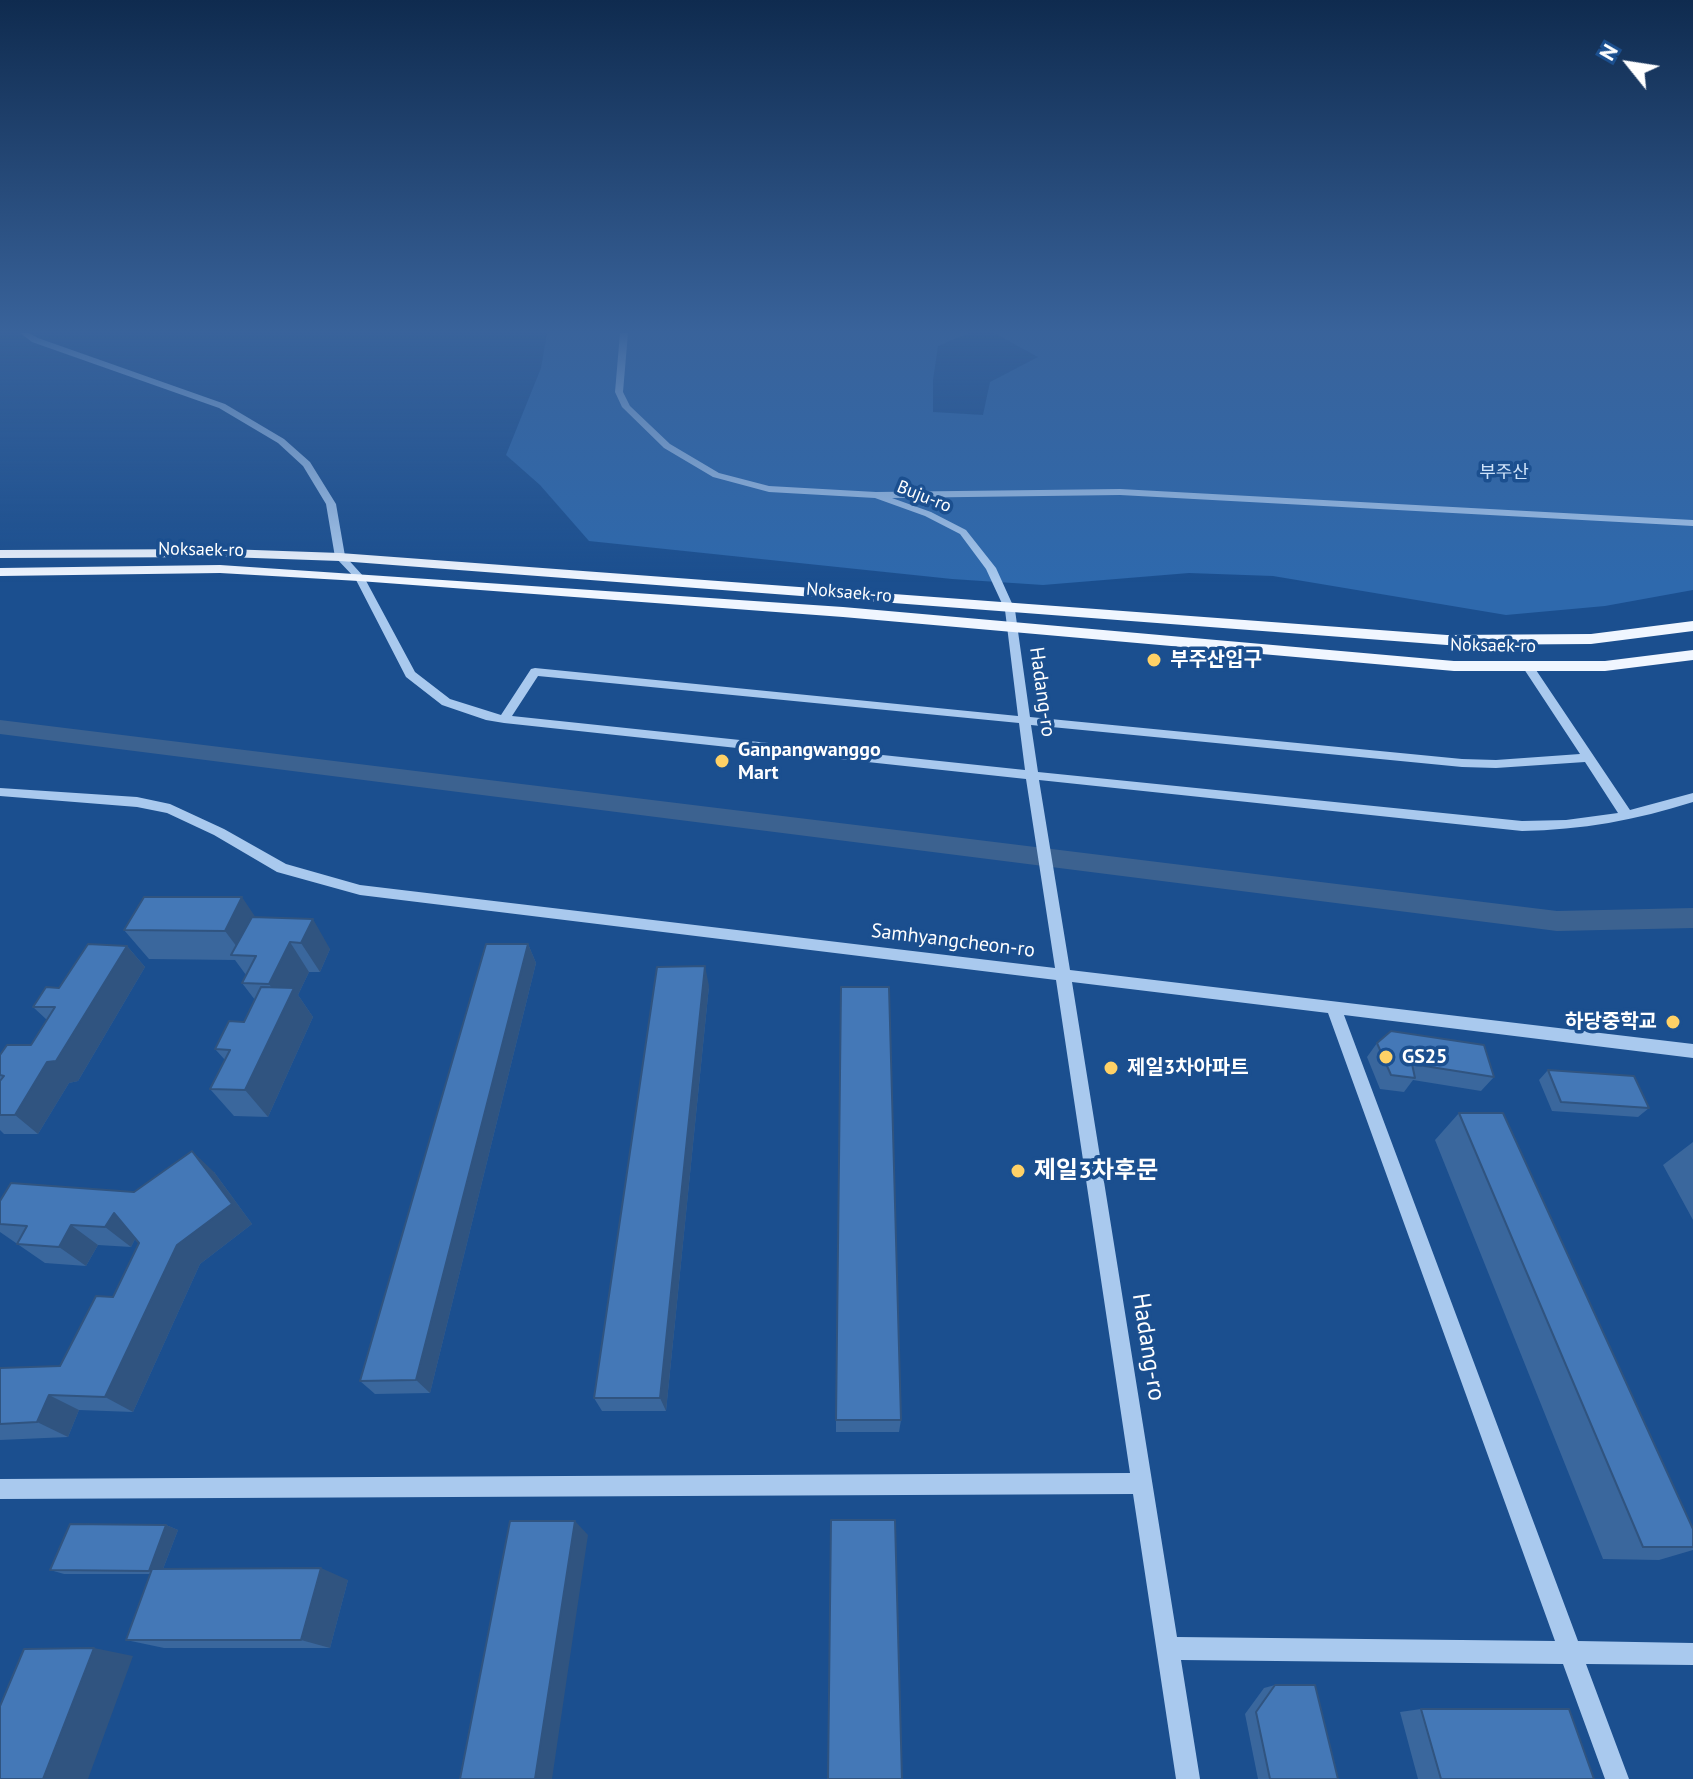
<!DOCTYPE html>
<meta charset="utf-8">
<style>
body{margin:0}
#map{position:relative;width:1693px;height:1779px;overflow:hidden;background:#1b4f8f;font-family:"PT Sans",sans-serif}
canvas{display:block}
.north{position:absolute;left:1589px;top:24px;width:80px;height:80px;-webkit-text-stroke:6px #1b4f8f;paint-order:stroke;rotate:300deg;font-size:22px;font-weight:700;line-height:32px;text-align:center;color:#fff}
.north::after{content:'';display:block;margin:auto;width:28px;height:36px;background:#fff;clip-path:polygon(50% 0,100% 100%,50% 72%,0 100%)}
</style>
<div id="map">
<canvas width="1693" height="1779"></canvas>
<div class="north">N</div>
</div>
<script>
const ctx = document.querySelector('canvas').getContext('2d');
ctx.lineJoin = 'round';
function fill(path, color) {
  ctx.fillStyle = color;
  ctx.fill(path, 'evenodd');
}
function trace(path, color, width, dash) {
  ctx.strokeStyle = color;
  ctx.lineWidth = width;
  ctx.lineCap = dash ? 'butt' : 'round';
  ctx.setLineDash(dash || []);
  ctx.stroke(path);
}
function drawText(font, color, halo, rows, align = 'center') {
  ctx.font = font + ' "PT Sans","Noto Sans KR",sans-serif';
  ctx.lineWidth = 7;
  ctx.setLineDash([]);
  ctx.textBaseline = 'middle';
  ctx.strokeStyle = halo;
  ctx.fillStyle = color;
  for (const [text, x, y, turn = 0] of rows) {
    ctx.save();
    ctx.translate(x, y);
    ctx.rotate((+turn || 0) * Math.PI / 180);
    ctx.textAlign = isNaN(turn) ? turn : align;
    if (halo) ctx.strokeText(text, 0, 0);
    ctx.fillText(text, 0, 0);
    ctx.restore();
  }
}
const green = new Path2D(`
 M 547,333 L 969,333 L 938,346 L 933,380 L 933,412 L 983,415 L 990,382 L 1038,357 L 994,333 L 1693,333 L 1693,590 L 1605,606 L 1506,615 L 1273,576 L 1189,573 L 1043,585 L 952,579 L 589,541 L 540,485 L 506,455 L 541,368 Z`);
const canal = new Path2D(`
 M 0,720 L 1557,911 L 1693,908 L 1693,928 L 1557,931 L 0,734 Z`);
const minor = new Path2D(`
 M 20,333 L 29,333 L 38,338 L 225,404 L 284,439 L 310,462 L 336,504 L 345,556 L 364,577 L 415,672 L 450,699 L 501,715 L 531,669 L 535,668 L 1018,716 L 1005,610 L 986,569 L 960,534 L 925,516 L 875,498 L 769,492 L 713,477 L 664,448 L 622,407 L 615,392 L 620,333 L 628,333 L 623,392 L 630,406 L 670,444 L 719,473 L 769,486 L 876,492 L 1120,489 L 1693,520 L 1693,526 L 1120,495 L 892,498 L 931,512 L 966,530 L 996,568 L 1015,610 L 1030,717 L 1462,759 L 1496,760 L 1580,754 L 1522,666 L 1528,663 L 1532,664 L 1630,810 L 1693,793 L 1693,802 C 1637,820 1581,830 1522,831 L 1039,780 L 1070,970 L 1693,1044 L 1693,1058 L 1344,1015 L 1578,1641 L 1693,1643 L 1693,1665 L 1586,1664 L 1629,1779 L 1605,1779 L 1563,1664 L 1181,1660 L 1200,1779 L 1176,1779 L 1133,1494 L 0,1499 L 0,1479 L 1130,1473 L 1056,980 L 360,895 L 277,872 L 214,835 L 167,813 L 137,807 L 0,796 L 0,788 L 137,797 L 170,804 L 224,829 L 286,864 L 360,885 L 1055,968 L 1026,779 L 504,723 L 486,720 L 442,705 L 406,677 L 355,578 L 335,557 L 326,504 L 303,466 L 278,443 L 219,408 L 32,342 ZM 538,676 L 1019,723 L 1025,770 L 512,716 ZM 1031,725 L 1462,767 L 1496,768 L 1585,762 L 1618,813 L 1566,820 L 1522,821 L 1038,772 ZM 1072,982 L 1328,1013 L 1555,1641 L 1177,1637 Z`);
const major = new Path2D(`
 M 226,549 L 340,553 L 1447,635 L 1591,634 L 1693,621 L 1693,631 L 1591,644 L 1447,645 L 340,561 L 226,557 L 0,558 L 0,550 Z
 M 220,565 L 843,607 L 1454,661 L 1605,661 L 1693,650 L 1693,660 L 1605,671 L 1454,671 L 843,617 L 359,581 L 220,573 L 0,576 L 0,568 Z`);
const wall = new Path2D(`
 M 256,917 L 330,949 L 320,972 L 309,972 L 298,995 L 313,1017 L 268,1117 L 234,1116 L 210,1089 L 225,1060 L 215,1049 L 244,1022 L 255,1000 L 242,983 L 246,975 L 235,960 L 149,959 L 124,930 Z
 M 528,944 L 536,963 L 430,1393 L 375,1394 L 360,1381 Z
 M 127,946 L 145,967 L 78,1081 L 69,1083 L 38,1134 L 4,1134 L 0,1130 L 0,1055 L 31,1045 L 47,1020 L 33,1007 L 59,988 Z
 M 709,986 L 666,1411 L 602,1411 L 594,1398 Z
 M 1377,1043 L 1494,1077 L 1481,1091 L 1413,1080 L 1404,1092 L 1380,1089 L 1367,1057 Z
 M 1548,1070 L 1649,1108 L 1638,1117 L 1552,1111 L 1539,1080 Z
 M 1459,1113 L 1693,1529 L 1693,1550 L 1659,1560 L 1603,1559 L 1435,1140 Z
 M 1693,1142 L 1693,1220 L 1663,1165 Z
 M 214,1172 L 252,1224 L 200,1264 L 133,1412 L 79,1410 L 68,1437 L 0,1440 L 0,1368 L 60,1366 L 113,1297 L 139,1243 L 135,1239 L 131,1247 L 98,1245 L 86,1266 L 45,1263 L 0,1232 L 0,1201 L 134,1192 Z
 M 836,1420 L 901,1420 L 899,1432 L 836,1432 Z
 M 166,1525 L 178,1530 L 163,1569 L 348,1580 L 330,1648 L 164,1648 L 126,1640 L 150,1574 L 64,1574 L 50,1570 Z
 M 1275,1685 L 1338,1779 L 1258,1779 L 1245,1714 L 1264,1688 Z
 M 1421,1709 L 1594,1779 L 1418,1779 L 1400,1712 Z`);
const shadedWall = new Path2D(`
 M 242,897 L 262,927 L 243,955 L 225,931 Z
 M 313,919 L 330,949 L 320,972 L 301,943 Z
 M 290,942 L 309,972 L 298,995 L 313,1017 L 268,1117 L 245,1090 L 285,1006 L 269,984 Z
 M 528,944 L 536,963 L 430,1393 L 416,1380 Z
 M 127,946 L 145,967 L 78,1081 L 69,1083 L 38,1134 L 15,1115 L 47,1062 Z
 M 705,966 L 709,986 L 666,1411 L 660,1398 Z
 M 192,1151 L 214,1172 L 252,1224 L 200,1264 L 133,1412 L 105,1397 Z
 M 114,1213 L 138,1233 L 131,1247 L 105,1227 Z
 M 71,1225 L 98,1245 L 86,1266 L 59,1247 Z
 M 49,1395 L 79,1410 L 68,1437 L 37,1422 Z
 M 575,1521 L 588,1535 L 552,1779 L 535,1779 Z
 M 166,1525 L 178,1530 L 161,1574 L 149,1571 Z
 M 321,1568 L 348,1580 L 330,1648 L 301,1640 Z
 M 94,1648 L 133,1656 L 88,1779 L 43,1779 Z`);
const building = new Path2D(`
 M 144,897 L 242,897 L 225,931 L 124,930 Z
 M 252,917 L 313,919 L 301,943 L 290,942 L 269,984 L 242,983 L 256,956 L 231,955 Z
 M 88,944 L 127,946 L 56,1061 L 47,1062 L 15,1115 L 0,1115 L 0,1081 L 4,1076 L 0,1075 L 0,1055 L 7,1045 L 31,1045 L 55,1007 L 33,1007 L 46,987 L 59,988 Z
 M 486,944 L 528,944 L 416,1380 L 360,1381 Z
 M 705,966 L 660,1398 L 594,1398 L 657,967 Z
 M 261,987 L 294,988 L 245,1090 L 210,1089 L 230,1050 L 215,1049 L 229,1021 L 244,1022 Z
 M 841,987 L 889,987 L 901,1420 L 836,1420 Z
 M 1391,1031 L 1484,1045 L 1494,1077 L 1412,1064 L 1415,1078 L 1391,1075 L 1377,1043 Z
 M 1548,1070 L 1634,1076 L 1649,1108 L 1561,1102 Z
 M 1459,1113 L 1503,1113 L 1693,1529 L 1693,1547 L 1643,1547 Z
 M 192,1151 L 232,1204 L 177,1245 L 105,1397 L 49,1395 L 37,1422 L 0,1424 L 0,1368 L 60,1366 L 96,1296 L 113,1297 L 139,1243 L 114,1213 L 105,1227 L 71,1225 L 59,1247 L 17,1244 L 27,1226 L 0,1224 L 0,1201 L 11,1183 L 134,1192 Z
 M 831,1520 L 895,1520 L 902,1779 L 828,1779 Z
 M 510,1521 L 575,1521 L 535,1779 L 460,1779 Z
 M 70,1524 L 166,1525 L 149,1571 L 50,1570 Z
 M 321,1568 L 301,1640 L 126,1640 L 152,1569 Z
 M 94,1648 L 43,1779 L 0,1779 L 0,1706 L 24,1649 Z
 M 1275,1685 L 1315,1685 L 1338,1779 L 1270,1779 L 1256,1712 Z
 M 1421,1709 L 1569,1709 L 1594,1779 L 1441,1779 Z`);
const markers = [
 [1154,660,8,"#ffd166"],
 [722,761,8,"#ffd166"],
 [1673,1022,8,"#ffd166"],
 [1386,1057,8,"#ffd166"],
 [1111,1068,8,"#ffd166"],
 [1018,1171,8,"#ffd166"]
];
const farParknames = [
 ["부주산",1504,473]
];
const farStreetnames = [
 ["Buju-ro",924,497,22],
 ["Noksaek-ro",201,550,1],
 ["Noksaek-ro",849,593,5],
 ["Noksaek-ro",1493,646,1]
];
const poiNames = [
 ["부주산입구",1170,660],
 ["Ganpangwanggo",738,750],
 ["Mart",738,773],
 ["하당중학교",1657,1022,"right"],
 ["GS25",1402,1057],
 ["제일3차아파트",1127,1068]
];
const streetNames = [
 ["Hadang-ro",1042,692,82],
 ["Samhyangcheon-ro",953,941,7]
];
const nearPoinames = [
 ["제일3차후문",1034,1171]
];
const nearStreetnames = [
 ["Hadang-ro",1148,1347,81]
];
fill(green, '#2e69ad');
fill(canal, '#3c6290');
fill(minor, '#a9c9ee');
fill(major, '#f0f6ff');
fill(wall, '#3a679d');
fill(shadedWall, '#305480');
fill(building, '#4478b7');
trace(building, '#305480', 2);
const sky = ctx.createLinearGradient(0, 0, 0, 582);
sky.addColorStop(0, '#0f2b4f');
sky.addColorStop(0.57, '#39639b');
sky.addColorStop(1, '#39639b00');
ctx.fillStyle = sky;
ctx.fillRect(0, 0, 1693, 582);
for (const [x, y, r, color] of markers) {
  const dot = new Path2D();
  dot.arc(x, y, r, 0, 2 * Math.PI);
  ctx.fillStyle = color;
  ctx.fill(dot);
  trace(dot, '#1b4f8f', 3);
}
drawText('18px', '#cfe3fa', '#1b4f8f', farParknames);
drawText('18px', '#fff', '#1b4f8f', farStreetnames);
drawText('bold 20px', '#fff', '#1b4f8f', poiNames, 'left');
drawText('20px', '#fff', '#1b4f8f', streetNames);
drawText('bold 24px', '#fff', '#1b4f8f', nearPoinames, 'left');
drawText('24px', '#fff', '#1b4f8f', nearStreetnames);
</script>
